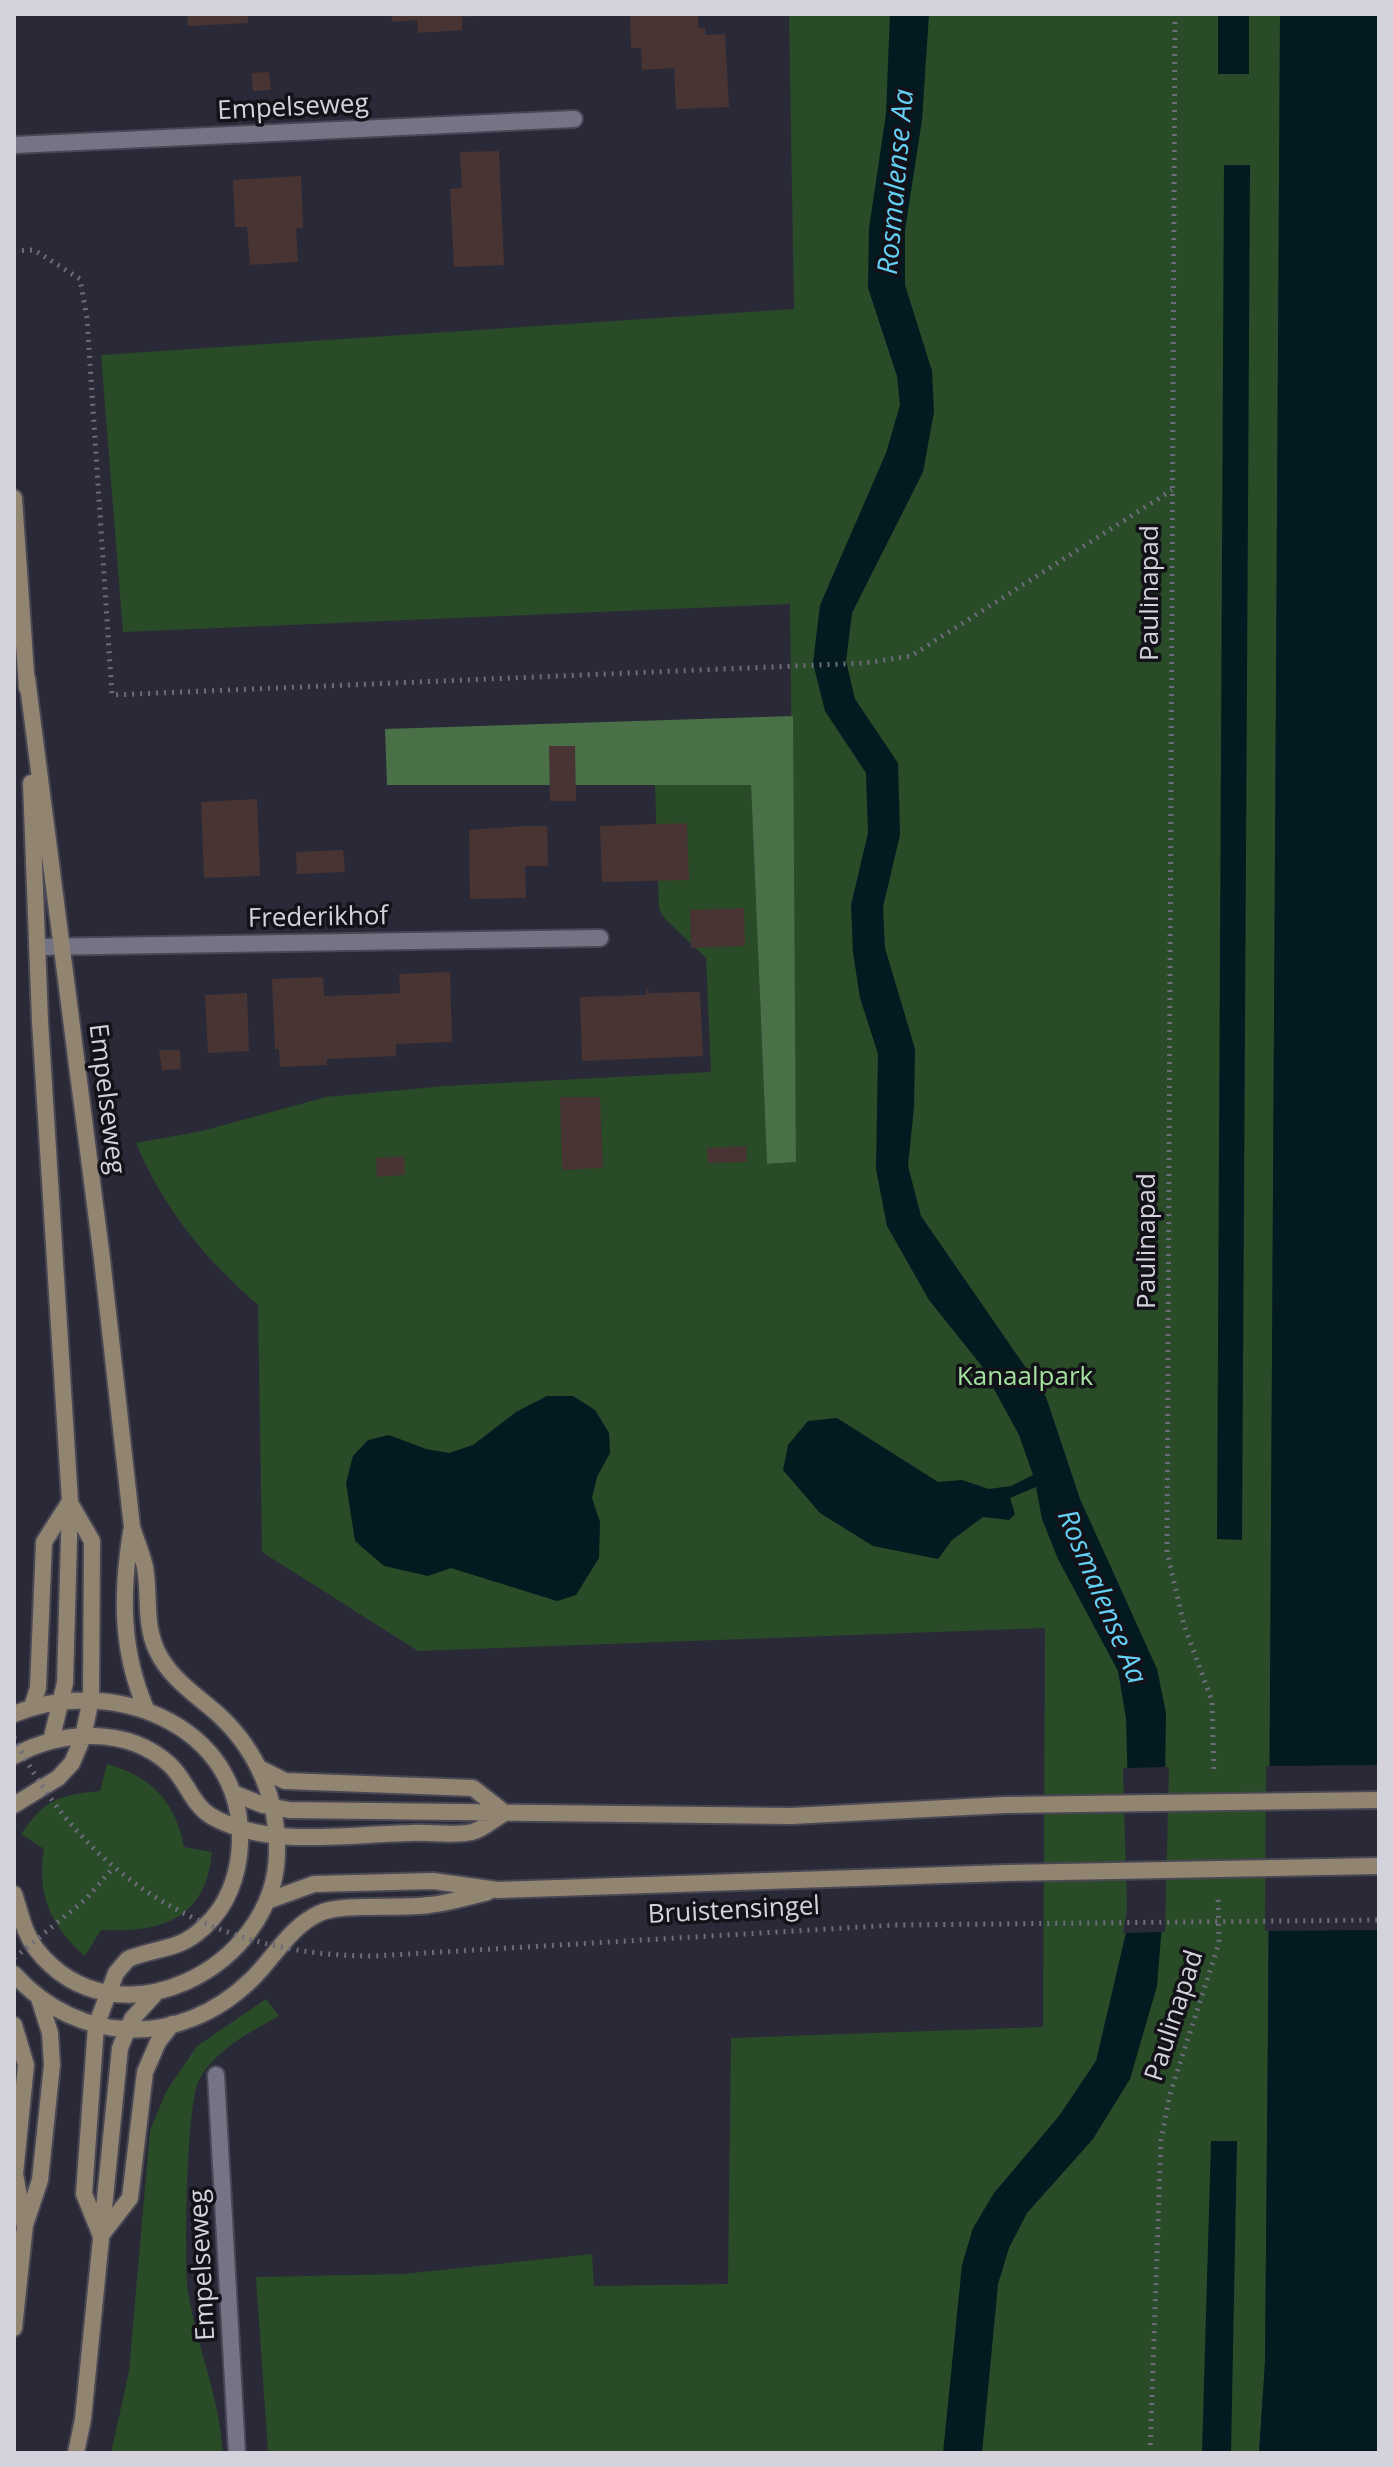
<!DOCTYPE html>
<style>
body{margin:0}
#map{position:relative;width:1393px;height:2467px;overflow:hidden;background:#2a2938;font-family:"Open Sans",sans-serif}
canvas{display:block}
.frame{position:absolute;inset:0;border:16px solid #d4d3dd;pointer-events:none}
</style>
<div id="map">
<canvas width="1393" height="2467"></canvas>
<div class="frame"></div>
</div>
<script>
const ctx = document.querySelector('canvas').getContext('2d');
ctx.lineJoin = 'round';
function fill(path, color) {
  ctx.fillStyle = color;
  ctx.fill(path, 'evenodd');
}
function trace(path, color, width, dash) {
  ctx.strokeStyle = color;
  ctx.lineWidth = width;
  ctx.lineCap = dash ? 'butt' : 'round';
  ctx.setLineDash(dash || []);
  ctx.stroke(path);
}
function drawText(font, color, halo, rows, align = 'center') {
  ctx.font = font + ' "Open Sans",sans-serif';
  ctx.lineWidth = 7;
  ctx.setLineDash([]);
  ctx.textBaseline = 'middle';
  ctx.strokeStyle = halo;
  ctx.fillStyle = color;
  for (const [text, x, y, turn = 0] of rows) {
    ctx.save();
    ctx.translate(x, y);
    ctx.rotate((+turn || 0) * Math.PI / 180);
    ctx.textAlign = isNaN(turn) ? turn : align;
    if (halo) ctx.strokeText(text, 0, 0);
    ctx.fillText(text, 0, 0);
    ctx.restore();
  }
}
const green = new Path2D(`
 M 789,14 L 1280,14 L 1268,2027 L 1265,2363 L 1259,2453 L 268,2453 L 256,2277 L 403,2274 L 592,2254 L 594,2286 L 728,2284 L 731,2038 L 1043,2027 L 1045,1628 L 418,1651 L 262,1552 L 258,1305 C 205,1259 163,1208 136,1143 L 202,1131 L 326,1097 L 445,1086 L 711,1072 L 706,958 L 665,919 L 659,909 L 655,785 L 751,785 L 767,1164 L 796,1162 L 790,604 L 123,632 L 101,355 L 794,309 Z
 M 107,1764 C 151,1776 176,1802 184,1847 L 212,1852 C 206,1920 160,1933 101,1930 L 85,1956 C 51,1927 36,1893 44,1849 L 21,1834 C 45,1799 59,1795 100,1791 Z
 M 266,1999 L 279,2016 C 249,2033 217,2048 199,2080 C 186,2104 184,2261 188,2292 C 197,2348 219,2394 223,2453 L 111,2453 L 129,2371 L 150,2130 L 167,2090 L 197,2046 Z`);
const forest = new Path2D(`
 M 793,716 L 796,1162 L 767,1164 L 751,785 L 387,785 L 385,729 Z`);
const water = new Path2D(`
 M 890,14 L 929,14 L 922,120 L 905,230 L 905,285 L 932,371 L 934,412 L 923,472 L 852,613 L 846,661 L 855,699 L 898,763 L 900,835 L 883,907 L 885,948 L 915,1049 L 914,1107 L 908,1166 L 921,1216 L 1046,1397 L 1080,1499 L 1157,1669 L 1166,1713 L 1163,1912 L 1157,1986 L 1130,2079 L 1093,2139 L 1027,2213 L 1009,2248 L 998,2284 L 982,2453 L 943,2453 L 962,2265 L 973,2228 L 994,2193 L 1059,2116 L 1096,2061 L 1131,1911 L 1126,1718 L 1118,1671 L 1058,1559 L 1042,1519 L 1036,1487 L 1010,1498 L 1015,1514 L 1009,1520 L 983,1517 L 952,1540 L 938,1559 L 873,1546 L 820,1513 L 783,1470 L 788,1445 L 808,1421 L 837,1418 L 938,1482 L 962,1480 L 989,1489 L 1011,1486 L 1033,1475 L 1019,1435 L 981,1365 L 929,1300 L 887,1226 L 876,1169 L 878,1054 L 860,998 L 853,952 L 851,905 L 868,833 L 866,773 L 825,711 L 813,663 L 820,605 L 886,453 L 900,405 L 897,376 L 868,288 L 869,228 L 886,114 Z
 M 1218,14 L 1249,14 L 1249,74 L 1218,74 Z
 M 1280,14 L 1379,14 L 1379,2453 L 1259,2453 L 1265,2363 L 1268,2027 Z
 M 1224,165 L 1250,165 L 1242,1540 L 1217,1539 Z
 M 547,1396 L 573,1396 L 595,1410 L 609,1433 L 610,1453 L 597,1477 L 592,1498 L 600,1522 L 599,1558 L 576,1595 L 557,1601 L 451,1568 L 428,1576 L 384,1566 L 355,1541 L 346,1483 L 353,1456 L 368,1440 L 389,1435 L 426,1449 L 449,1453 L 473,1445 L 516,1412 Z
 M 1211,2141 L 1237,2141 L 1231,2453 L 1202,2453 Z`);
const pier = new Path2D(`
 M 1379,1765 L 1379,1930 L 1265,1931 L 1266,1766 Z
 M 1169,1767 L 1165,1932 L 1123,1933 L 1127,1910 L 1123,1768 Z`);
const building = new Path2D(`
 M 187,14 L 248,14 L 248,23 L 188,26 Z
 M 391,14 L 475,14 L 475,16 L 462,17 L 462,30 L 418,33 L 417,20 L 392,22 Z
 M 630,14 L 698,14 L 698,28 L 705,28 L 706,35 L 725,34 L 729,107 L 676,109 L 674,68 L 642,70 L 641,48 L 631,48 Z
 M 269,72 L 271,90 L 253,91 L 252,73 Z
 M 499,151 L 504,265 L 454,267 L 450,189 L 462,188 L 460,152 Z
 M 301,176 L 303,228 L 296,228 L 298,262 L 250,265 L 247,227 L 235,227 L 233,180 Z
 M 549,746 L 575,746 L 576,801 L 550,801 Z
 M 257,799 L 260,876 L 204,878 L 201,802 Z
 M 687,823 L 689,880 L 602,882 L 600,826 Z
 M 524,826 L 547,826 L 548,866 L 525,866 L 526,898 L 470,899 L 469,830 Z
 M 343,850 L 345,872 L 297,874 L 296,852 Z
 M 744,908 L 745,946 L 691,948 L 690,910 Z
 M 450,972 L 452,1042 L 396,1044 L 396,1056 L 327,1059 L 327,1065 L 280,1067 L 279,1049 L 275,1049 L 272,979 L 323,977 L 324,996 L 361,995 L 400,993 L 399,974 Z
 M 646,987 L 649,993 L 700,992 L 703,1056 L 582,1061 L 580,997 L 646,995 Z
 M 247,993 L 249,1051 L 208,1053 L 205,995 Z
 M 159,1050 L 180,1050 L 181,1069 L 162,1070 Z
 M 560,1097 L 600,1097 L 603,1168 L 562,1170 Z
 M 746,1146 L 747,1162 L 708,1163 L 707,1148 Z
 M 404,1156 L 405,1175 L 377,1177 L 376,1158 Z`);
const path = new Path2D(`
 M 1175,14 L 1167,1552 L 1184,1625 L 1212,1701 L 1214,1773
 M 14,251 L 34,250 L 80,279 L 87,318 L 112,695 L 865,663 L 911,656 L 1172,490
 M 1150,2453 L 1161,2140 L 1170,2094 L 1219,1943 L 1218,1899`);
const street = new Path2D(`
 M 14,145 L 574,119
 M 37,947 L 600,938
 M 216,2075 L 237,2453`);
const secondary = new Path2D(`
 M 14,498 L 27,688
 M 31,783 L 40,1021 L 70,1502 L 65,1683 L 51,1741
 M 131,1532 C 121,1595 121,1651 146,1709
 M 32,1707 L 38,1688 L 44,1542 L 69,1503
 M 14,1714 C 117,1672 254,1730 239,1856 C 235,1887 221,1915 196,1934 C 176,1950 151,1949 128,1959 L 116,1973 L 96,2026 L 84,2194 L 101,2236
 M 14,1756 C 61,1730 127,1726 169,1764 C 186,1779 192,1805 211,1816 C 268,1849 348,1834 410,1833 C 430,1832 453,1836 472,1832 C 482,1830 494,1819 503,1814
 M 259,1768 L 285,1781 L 473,1788 L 505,1813
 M 233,1793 L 263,1805 L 289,1810 L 791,1816 L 1005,1805
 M 14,1805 L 58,1778 L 72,1763 L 83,1737 L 91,1699 L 92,1541 L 70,1503
 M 14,1894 C 21,1914 23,1931 36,1949 C 115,2050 276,1968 277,1852 C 278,1800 258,1752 220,1716 C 198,1696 170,1679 157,1651 C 144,1624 150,1595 145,1567 C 142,1554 136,1540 132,1527 L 102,1259 L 27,678
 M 267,1901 L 314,1884 L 433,1881 L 498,1890 L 1006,1873
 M 14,1974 C 79,2046 181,2048 251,1980 C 275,1957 289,1927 320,1913 C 342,1903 401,1909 429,1905 C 449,1903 469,1897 488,1892
 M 14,2025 L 26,2065 L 15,2174 L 24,2223
 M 102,2234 L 130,2198 L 145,2072 L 158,2042 L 172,2024
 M 14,2328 L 25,2225 L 40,2180 L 52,2065 L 50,2033 L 39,1998
 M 76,2453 L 83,2419 L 120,2048 L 132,2019 L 154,1995`);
const pathBridge = new Path2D(`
 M 14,1737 C 85,1881 216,1957 375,1956 L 895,1925 L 1379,1920
 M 14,1958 L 86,1899 L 113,1868`);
const secondaryBridge = new Path2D(`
 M 1005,1805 L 1379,1800
 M 1006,1873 L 1379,1866`);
const streetNames = [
 ["Empelseweg",293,108,-3],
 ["Paulinapad",1151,593,-90],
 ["Frederikhof",318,918,-1],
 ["Empelseweg",106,1099,83],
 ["Paulinapad",1148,1241,-90],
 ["Bruistensingel",734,1911,-3],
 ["Paulinapad",1175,2016,-72],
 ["Empelseweg",203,2265,-93]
];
const parkNames = [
 ["Kanaalpark",1025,1378]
];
const waterNames = [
 ["Rosmalense Aa",897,182,-85],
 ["Rosmalense Aa",1101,1597,67]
];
fill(green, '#294b27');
fill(forest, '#497046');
fill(water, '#031a21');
fill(pier, '#2a2938');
fill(building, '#483533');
trace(street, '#494754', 20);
trace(secondary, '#494754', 20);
trace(path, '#6d6c79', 5, [2, 6]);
trace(street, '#757486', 16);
trace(secondary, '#918471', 16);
trace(secondaryBridge, '#494754', 20, []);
trace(pathBridge, '#6d6c79', 5, [2, 6]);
trace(secondaryBridge, '#918471', 16);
drawText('26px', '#d4d3dd', '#131219', streetNames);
drawText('26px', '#a3e19e', '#131219', parkNames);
drawText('italic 28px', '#64d0f3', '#131219', waterNames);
</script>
